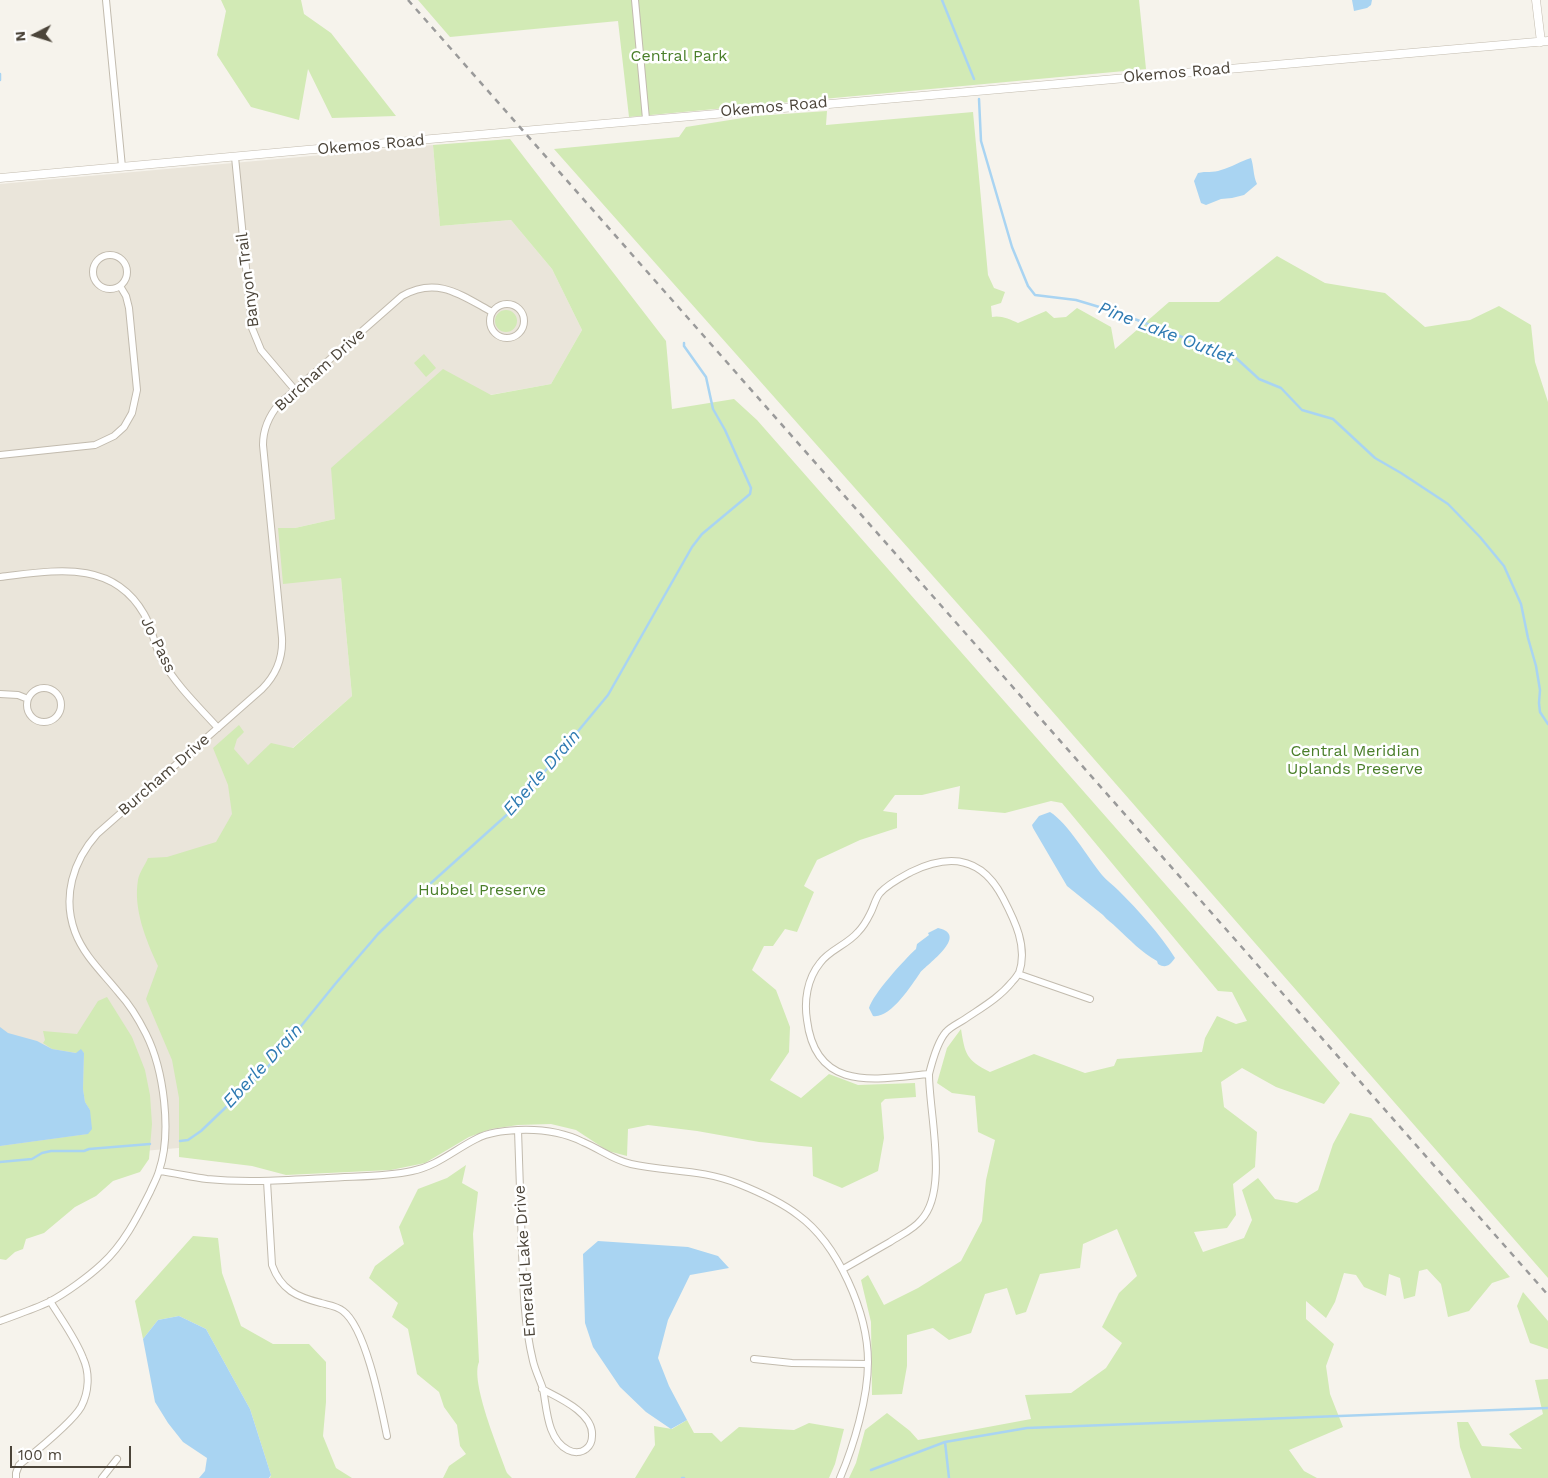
<!DOCTYPE html>
<style>
body{margin:0}
#map{position:relative;width:1548px;height:1478px;overflow:hidden;background:#f6f3ec;font-family:"Work Sans",sans-serif}
canvas{display:block}
.north{position:absolute;left:10px;top:10px;width:50px;height:50px;-webkit-text-stroke:4px #fff;paint-order:stroke;rotate:265deg;font-size:14px;font-weight:700;line-height:20px;text-align:center;color:#4b4439}
.north::after{content:'';display:block;margin:auto;width:18px;height:22px;background:#4b4439;clip-path:polygon(50% 0,100% 100%,50% 72%,0 100%)}
.scale{position:absolute;left:10px;top:1446px;width:121px;height:22px;box-sizing:border-box;border:2px solid #4b4439;border-top:0;padding-left:6px;font-size:15px;line-height:18px;white-space:nowrap;color:#4b4439;-webkit-text-stroke:4px #fff;paint-order:stroke}
</style>
<div id="map">
<canvas width="1548" height="1478"></canvas>
<div class="north">N</div>
<div class="scale">100 m</div>
</div>
<script>
const ctx = document.querySelector('canvas').getContext('2d');
ctx.lineJoin = 'round';
function fill(path, color) {
  ctx.fillStyle = color;
  ctx.fill(path, 'evenodd');
}
function trace(path, color, width, dash) {
  ctx.strokeStyle = color;
  ctx.lineWidth = width;
  ctx.lineCap = dash ? 'butt' : 'round';
  ctx.setLineDash(dash || []);
  ctx.stroke(path);
}
function drawText(font, color, halo, rows, align = 'center') {
  ctx.font = font + ' "Work Sans",sans-serif';
  ctx.lineWidth = 5;
  ctx.setLineDash([]);
  ctx.textBaseline = 'middle';
  ctx.strokeStyle = halo;
  ctx.fillStyle = color;
  for (const [text, x, y, turn = 0] of rows) {
    ctx.save();
    ctx.translate(x, y);
    ctx.rotate((+turn || 0) * Math.PI / 180);
    ctx.textAlign = isNaN(turn) ? turn : align;
    if (halo) ctx.strokeText(text, 0, 0);
    ctx.fillText(text, 0, 0);
    ctx.restore();
  }
}
const residential = new Path2D(`
 M 433,145 L 440,226 L 511,220 L 552,269 L 582,330 L 551,384 L 490,395 L 335,519 L 295,528 L 341,578 L 352,696 L 232,801 L 262,1141 L 0,1163 L 0,184 Z`);
const green = new Path2D(`
 M 221,0 L 301,0 L 304,14 L 331,33 L 396,116 L 332,118 L 308,69 L 299,120 L 251,107 L 217,55 L 226,11 Z
 M 418,0 L 1139,0 L 1146,69 L 629,117 L 618,21 L 450,37 Z
 M 827,111 L 826,125 L 973,112 L 988,275 L 994,288 L 1005,292 L 1001,303 L 991,306 L 992,317 C 1000,315 1010,319 1018,323 L 1046,311 L 1054,318 L 1066,317 L 1077,308 L 1111,327 L 1115,349 L 1169,302 L 1219,302 L 1277,256 L 1325,283 L 1385,293 L 1425,327 L 1470,320 L 1499,306 L 1531,325 L 1535,362 L 1548,402 L 1548,1278 L 996,647 L 554,149 L 679,137 L 686,127 L 755,116 Z
 M 510,139 L 666,341 L 672,409 L 734,399 L 757,420 L 1340,1083 L 1324,1104 L 1276,1087 L 1242,1068 L 1221,1082 L 1224,1107 L 1257,1132 L 1255,1167 L 1233,1184 L 1236,1215 L 1227,1228 L 1194,1232 L 1203,1252 L 1244,1238 L 1252,1220 L 1242,1190 L 1258,1178 L 1275,1199 L 1297,1203 L 1318,1190 L 1333,1144 L 1350,1113 L 1371,1118 L 1510,1277 L 1492,1283 L 1469,1311 L 1448,1317 L 1441,1284 L 1427,1269 L 1419,1271 L 1415,1296 L 1404,1299 L 1400,1278 L 1389,1274 L 1386,1296 L 1364,1287 L 1356,1275 L 1344,1273 L 1335,1302 L 1326,1318 L 1306,1301 L 1306,1319 L 1334,1344 L 1326,1366 L 1330,1394 L 1343,1427 L 1289,1450 L 1304,1471 L 1317,1478 L 849,1478 L 856,1463 L 865,1430 L 887,1413 L 910,1431 L 918,1440 L 1031,1419 L 1025,1395 L 1071,1393 L 1106,1368 L 1122,1343 L 1102,1327 L 1119,1293 L 1137,1276 L 1117,1229 L 1083,1244 L 1080,1268 L 1040,1274 L 1026,1312 L 1016,1315 L 1007,1288 L 985,1294 L 971,1333 L 949,1340 L 933,1328 L 907,1335 L 907,1366 L 902,1394 L 872,1395 L 871,1322 L 861,1280 L 868,1275 L 884,1305 L 918,1288 L 961,1261 L 982,1221 L 986,1180 L 995,1140 L 978,1132 L 975,1096 L 952,1093 L 937,1083 L 947,1048 L 961,1029 C 965,1054 966,1060 990,1072 L 1034,1054 L 1085,1073 L 1114,1066 L 1117,1059 L 1202,1052 L 1205,1038 L 1217,1016 L 1236,1024 L 1247,1021 L 1232,992 L 1218,991 L 1062,803 L 1051,801 L 1005,813 L 958,809 L 960,786 L 922,795 L 895,795 L 883,811 L 897,813 L 897,828 L 860,840 L 817,860 L 804,886 L 814,892 L 797,932 L 785,929 L 773,946 L 764,946 L 752,970 L 776,990 L 790,1027 L 789,1052 L 770,1080 L 801,1098 L 829,1074 L 858,1085 L 915,1083 L 916,1097 L 885,1099 L 881,1103 L 884,1138 L 878,1171 L 842,1188 L 813,1176 L 812,1147 L 759,1142 L 697,1131 L 648,1125 L 628,1129 L 627,1156 L 608,1151 L 576,1130 L 551,1124 L 518,1125 L 491,1129 L 469,1137 L 425,1163 L 391,1170 L 286,1175 L 252,1166 L 179,1157 L 179,1098 L 172,1060 L 146,999 L 158,966 C 146,940 133,909 138,880 C 139,873 145,865 148,858 L 167,857 L 216,842 L 232,814 L 228,785 L 213,748 L 239,725 L 244,732 L 237,739 L 234,749 L 248,765 L 271,743 L 293,748 L 352,696 L 341,578 L 283,584 L 278,528 L 295,528 L 335,519 L 331,468 L 443,369 L 491,395 L 551,384 L 582,330 L 552,269 L 511,220 L 440,226 L 433,145 Z
 M495 321a11 11 0 1 1 22 0a11 11 0 1 1-22 0Z
 M 424,354 L 436,368 L 426,377 L 414,363 Z
 M 107,997 L 132,1037 L 145,1070 L 150,1095 L 152,1124 L 149,1159 L 140,1172 L 113,1181 L 96,1196 L 75,1207 L 44,1233 L 26,1239 L 23,1249 L 15,1252 L 6,1260 L 0,1259 L 0,1146 L 87,1134 L 90,1110 L 85,1102 L 83,1089 L 84,1053 L 81,1050 L 77,1053 L 52,1049 L 43,1043 L 45,1040 L 43,1031 L 77,1034 L 98,1001 Z
 M 466,1165 L 462,1183 L 478,1192 L 473,1234 L 479,1362 C 470,1382 499,1450 507,1473 L 512,1478 L 443,1478 L 449,1466 L 466,1454 L 460,1446 L 457,1425 L 444,1407 L 439,1392 L 417,1374 L 408,1329 L 392,1317 L 398,1303 L 369,1278 L 375,1266 L 404,1244 L 399,1227 L 418,1189 L 447,1178 Z
 M 193,1236 L 218,1238 L 222,1273 L 241,1326 L 273,1344 L 309,1344 L 326,1362 L 326,1402 L 323,1436 L 336,1468 L 352,1478 L 270,1478 L 271,1475 L 250,1409 L 206,1329 L 179,1316 L 158,1320 L 143,1339 L 135,1301 Z
 M 1523,1292 L 1548,1321 L 1548,1349 L 1530,1343 L 1517,1306 Z
 M 1548,1379 L 1548,1478 L 1471,1478 L 1460,1447 L 1457,1422 L 1468,1422 L 1482,1446 L 1522,1449 L 1509,1434 L 1543,1414 L 1535,1380 Z
 M 687,1420 L 694,1433 L 712,1433 L 721,1442 L 739,1427 L 794,1430 L 809,1423 L 844,1429 L 835,1464 L 829,1478 L 635,1478 L 655,1445 L 654,1426 L 672,1429 Z`);
const water = new Path2D(`
 M 1352,0 L 1372,0 L 1371,5 L 1367,8 L 1354,11 Z
 M 1251,158 C 1254,167 1253,175 1257,184 L 1244,195 L 1232,198 L 1221,199 L 1206,205 L 1201,203 L 1194,181 L 1198,173 C 1206,171 1213,173 1221,170 C 1232,167 1241,161 1251,158 Z
 M 1050,812 C 1068,823 1088,858 1102,875 C 1106,880 1113,885 1118,890 C 1139,911 1160,934 1175,958 C 1170,965 1166,969 1158,964 L 1157,961 C 1141,952 1130,940 1117,928 C 1112,923 1107,920 1103,915 L 1067,886 L 1033,828 L 1032,825 L 1039,816 Z
 M 938,928 C 970,935 927,964 920,973 C 911,986 890,1019 873,1016 L 869,1008 C 873,994 904,960 916,949 L 917,944 L 929,935 L 928,933 Z
 M 0,1027 L 8,1033 L 37,1041 L 52,1049 L 76,1053 L 81,1049 L 84,1053 L 83,1089 L 85,1102 L 90,1110 L 92,1129 L 88,1134 L 0,1146 Z
 M 598,1241 L 688,1247 L 718,1256 L 729,1268 L 690,1275 L 668,1320 L 658,1358 L 669,1386 L 687,1420 L 671,1429 L 646,1412 L 620,1387 L 593,1347 L 585,1323 L 583,1254 Z
 M 179,1316 L 206,1329 L 250,1409 L 271,1475 L 269,1478 L 199,1478 L 205,1471 L 207,1458 L 183,1442 L 168,1423 L 155,1402 L 143,1339 L 158,1320 Z`);
const stream = new Path2D(`
 M 942,0 L 974,79
 M 0,74 L 0,80
 M 979,99 L 981,141 L 1012,247 L 1028,286 L 1035,295 L 1076,300 L 1116,312 L 1235,357 L 1259,379 L 1281,388 L 1302,410 L 1333,419 L 1375,458 L 1401,473 L 1448,504 L 1480,537 L 1504,566 L 1521,604 L 1528,638 L 1536,666 L 1540,690 L 1539,703 L 1540,712 L 1548,724
 M 180,1141 L 188,1140 L 201,1131 L 267,1068 L 336,983 L 378,934 L 421,892 L 510,812 L 531,788 L 608,695 L 692,547 L 702,534 L 750,494 L 751,488 L 725,430 L 713,409 L 706,377 L 684,346 L 684,343
 M 0,1162 L 32,1159 L 42,1153 L 51,1151 L 84,1151 L 89,1149 L 150,1144
 M 945,1442 L 949,1478
 M 871,1470 L 945,1442 L 1027,1428 L 1548,1408
 M 682,1478 L 684,1478`);
const minor = new Path2D(`
 M 106,0 L 122,167
 M 635,0 L 646,119
 M 235,157 L 252,328 L 261,350 L 295,390
 M93 272a17 17 0 1 1 34 0a17 17 0 1 1-34 0Z
 M490 321a17 17 0 1 1 34 0a17 17 0 1 1-34 0Z
 M 0,455 L 95,445 L 114,436 L 124,427 L 132,413 L 137,390 L 129,308 L 126,296 L 120,286
 M 0,577 C 53,571 112,558 144,614 C 153,629 154,646 162,660 C 176,685 199,707 218,728
 M27 705a17 17 0 1 1 34 0a17 17 0 1 1-34 0Z
 M 0,694 L 18,695 L 28,699
 M 1018,974 L 1090,999
 M 518,1130 C 519,1170 521,1209 522,1248 C 523,1285 524,1324 533,1361 C 535,1370 540,1380 543,1389 C 547,1409 547,1439 568,1450 C 574,1453 581,1453 586,1449 C 590,1446 592,1441 592,1436 C 594,1413 559,1398 542,1389
 M 159,1171 C 175,1173 191,1177 207,1179 C 246,1183 287,1180 327,1178 C 355,1176 385,1177 412,1171 C 437,1166 454,1150 476,1139 C 489,1132 504,1131 518,1130 C 541,1129 563,1132 583,1142 C 600,1149 613,1160 631,1164 C 668,1172 702,1169 739,1184 C 759,1192 781,1202 798,1215 C 838,1244 868,1313 868,1362 C 868,1398 854,1445 840,1478
 M 267,1181 L 272,1265 C 281,1290 297,1297 321,1303 C 328,1305 337,1306 343,1311 C 366,1328 381,1407 387,1436
 M 843,1269 C 859,1260 874,1251 890,1242 C 900,1235 913,1230 921,1220 C 949,1191 929,1113 929,1074 C 876,1079 816,1093 807,1020 C 804,1001 807,979 820,963 C 829,950 847,945 858,932 C 863,927 867,920 870,914 C 874,907 875,899 880,893 C 888,884 900,878 911,872 C 950,853 982,857 1003,898 C 1015,921 1028,947 1019,973 C 1017,976 1014,980 1012,982 C 999,998 981,1008 965,1019 C 959,1023 950,1027 946,1032 C 938,1041 932,1062 929,1074
 M 0,1321 C 16,1315 34,1309 49,1302 C 66,1293 88,1277 102,1264 C 123,1245 137,1218 150,1192 C 153,1185 157,1178 159,1171 C 172,1133 164,1070 146,1034 C 139,1020 130,1005 119,993 C 103,973 84,956 75,932 C 62,897 73,861 97,834 L 262,689 C 277,674 283,658 282,638 L 263,445 C 263,429 268,417 279,404 L 402,296 C 437,276 461,295 492,312
 M 754,1359 L 792,1363 L 868,1364
 M 16,1478 L 16,1473 L 19,1465 C 35,1452 72,1423 81,1407 C 89,1392 90,1373 83,1358 C 76,1339 61,1319 50,1301
 M 102,1478 L 117,1459`);
const tertiary = new Path2D(`
 M 1536,0 L 1541,42
 M 0,178 C 516,131 1032,82 1548,41`);
const rail = new Path2D(`
 M 408,0 L 1548,1295`);
const parkNames = [
 ["Central Park",679,56],
 ["Central Meridian",1355,751],
 ["Uplands Preserve",1355,769],
 ["Hubbel Preserve",482,890]
];
const streetNames = [
 ["Okemos Road",1177,73,-5],
 ["Okemos Road",774,107,-5],
 ["Okemos Road",371,145,-5],
 ["Banyon Trail",248,280,-97],
 ["Burcham Drive",320,370,-42],
 ["Jo Pass",158,645,64],
 ["Burcham Drive",164,775,-41],
 ["Emerald Lake Drive",525,1261,-94]
];
const waterNames = [
 ["Pine Lake Outlet",1166,333,21],
 ["Eberle Drain",542,773,-49],
 ["Eberle Drain",263,1066,-47]
];
fill(residential, '#eae5da');
fill(green, '#d2eab5');
fill(water, '#a9d4f2');
trace(stream, '#a9d4f2', 2.5);
trace(minor, '#c2bbae', 8);
trace(tertiary, '#c2bbae', 9);
trace(minor, '#fff', 6);
trace(tertiary, '#fff', 8);
trace(rail, '#9a9a9a', 2.5, [6, 6]);
drawText('16px', '#4a7f2a', '#fff', parkNames);
drawText('16px', '#4b4439', '#fff', streetNames);
drawText('italic 18px', '#2e7ab2', '#fff', waterNames);
</script>
